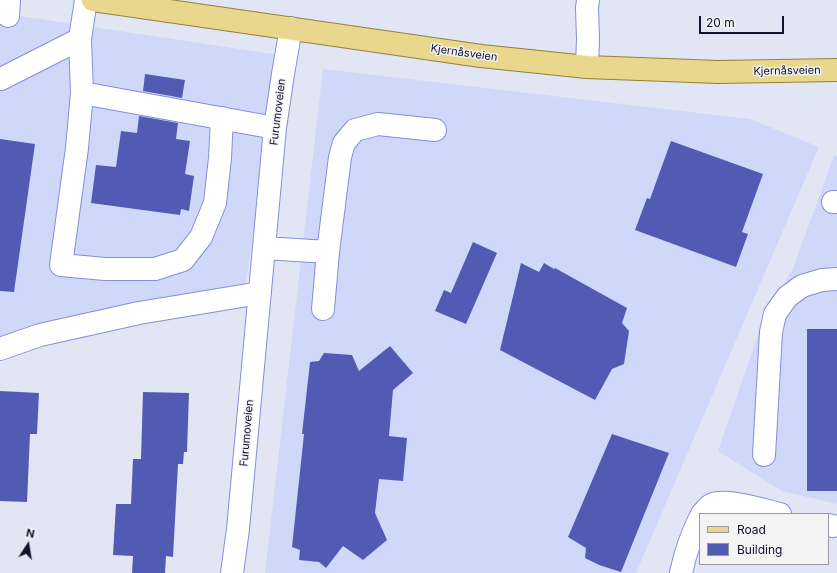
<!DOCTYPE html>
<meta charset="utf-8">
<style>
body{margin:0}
#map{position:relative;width:837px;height:573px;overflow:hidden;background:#e1e5f4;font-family:Inter,sans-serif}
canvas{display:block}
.legend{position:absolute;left:699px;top:513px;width:130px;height:52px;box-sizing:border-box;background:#f3f3f3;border:1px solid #9899a4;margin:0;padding:5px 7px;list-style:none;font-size:12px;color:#10122e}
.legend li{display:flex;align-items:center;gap:8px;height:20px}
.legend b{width:20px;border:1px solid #9899a4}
.north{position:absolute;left:8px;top:525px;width:40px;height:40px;-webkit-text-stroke:3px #f3f3f3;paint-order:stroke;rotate:12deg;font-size:11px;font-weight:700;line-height:16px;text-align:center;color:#10122e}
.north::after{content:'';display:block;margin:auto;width:14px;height:18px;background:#10122e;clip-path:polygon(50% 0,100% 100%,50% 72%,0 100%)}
.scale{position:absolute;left:699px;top:16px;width:85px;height:18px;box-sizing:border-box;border:2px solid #10122e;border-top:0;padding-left:5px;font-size:12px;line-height:14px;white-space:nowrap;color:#10122e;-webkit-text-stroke:3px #f3f3f3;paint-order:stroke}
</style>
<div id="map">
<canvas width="837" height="573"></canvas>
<ul class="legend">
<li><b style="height:5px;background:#e8d78d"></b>Road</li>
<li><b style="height:11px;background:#525bb4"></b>Building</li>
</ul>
<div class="north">N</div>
<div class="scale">20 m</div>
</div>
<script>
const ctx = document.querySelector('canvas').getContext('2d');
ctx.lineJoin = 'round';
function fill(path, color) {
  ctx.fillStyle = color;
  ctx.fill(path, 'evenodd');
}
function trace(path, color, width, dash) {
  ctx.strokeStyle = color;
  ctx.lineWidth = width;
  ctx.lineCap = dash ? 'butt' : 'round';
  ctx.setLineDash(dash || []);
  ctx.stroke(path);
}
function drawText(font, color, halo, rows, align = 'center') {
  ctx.font = font + ' Inter,sans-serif';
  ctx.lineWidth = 3;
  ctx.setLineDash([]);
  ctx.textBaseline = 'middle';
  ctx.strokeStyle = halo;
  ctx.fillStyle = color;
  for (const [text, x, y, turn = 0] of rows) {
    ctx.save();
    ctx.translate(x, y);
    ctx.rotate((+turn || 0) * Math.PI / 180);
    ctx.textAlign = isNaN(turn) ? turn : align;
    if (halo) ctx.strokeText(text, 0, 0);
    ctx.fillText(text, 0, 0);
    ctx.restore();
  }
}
const built = new Path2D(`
 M 0,13 L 279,55 L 245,288 L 0,357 Z
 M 323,69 L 750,119 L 819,147 L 636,573 L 265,573 Z
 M 834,156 L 837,156 L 837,504 L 782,491 L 718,451 L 760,329 L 793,268 Z`);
const building = new Path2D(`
 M 145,74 L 185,80 L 182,98 L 143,91 Z
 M 139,116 L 178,123 L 176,139 L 190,141 L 185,174 L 194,176 L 189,211 L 181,209 L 180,215 L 91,203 L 96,165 L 116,167 L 121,131 L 137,133 Z
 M 0,139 L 35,144 L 14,292 L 0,291 Z
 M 671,141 L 763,174 L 742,232 L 748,234 L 736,267 L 635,230 L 647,198 L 650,199 Z
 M 473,242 L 497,253 L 466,324 L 435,311 L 444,290 L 451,293 Z
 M 521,263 L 539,272 L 544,263 L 554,269 L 555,268 L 627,308 L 622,323 L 629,331 L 624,364 L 612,369 L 595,400 L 500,350 Z
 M 807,329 L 837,329 L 837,491 L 807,491 Z
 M 390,346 L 413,373 L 393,390 L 389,436 L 407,438 L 403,481 L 379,479 L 375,513 L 387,540 L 363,560 L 343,546 L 326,568 L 319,562 L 299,560 L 300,550 L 292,547 L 304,434 L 302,434 L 310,362 L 319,361 L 324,353 L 352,355 L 359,371 Z
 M 0,391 L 39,393 L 37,434 L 30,434 L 27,502 L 0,501 Z
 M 143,392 L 189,393 L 187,452 L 184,452 L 183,464 L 178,464 L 173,557 L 166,556 L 165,573 L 132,573 L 133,556 L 113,555 L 116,504 L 131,504 L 133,459 L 141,459 Z
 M 612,434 L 669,453 L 621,572 L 599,565 L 585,558 L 586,548 L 568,537 Z`);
const minor = new Path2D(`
 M 86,0 L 80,39 L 82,93 L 275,128
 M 8,16 L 9,0
 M 587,67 L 588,39 L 587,8 L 588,0
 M 1,79 L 80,39
 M 82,93 L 77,148 L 61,265 L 105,269 L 155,269 L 183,260 L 201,237 L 215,203 L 220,158 L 222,118
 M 833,202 L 837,202
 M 264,248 L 328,252
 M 323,309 L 328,252 L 340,157 L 344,143 L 355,130 L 378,124 L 435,130
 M 0,349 L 40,335 L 139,313 L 260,293
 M 764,455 L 771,332 L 775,314 L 787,297 L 802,286 L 822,280 L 837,279
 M 702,514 C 705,511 708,507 711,505 C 722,497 766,511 780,514
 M 828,525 L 833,526
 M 232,573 L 238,529 L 275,128 L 283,74 L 291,28
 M 681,573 C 685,554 691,536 700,518`);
const major = new Path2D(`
 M 93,0 L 481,56 L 587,67 L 718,72 L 837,70`);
const streetNames = [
 ["Kjernåsveien",464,53,8],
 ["Kjernåsveien",787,71,-1],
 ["Furumoveien",278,112,-83],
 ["Furumoveien",247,433,-85]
];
fill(built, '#d0d8fa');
fill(building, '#525bb4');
trace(minor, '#838fd8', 24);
trace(major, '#93813a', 24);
trace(minor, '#fff', 22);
trace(major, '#e8d78d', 22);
drawText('11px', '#10122e', '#f3f3f3', streetNames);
</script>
